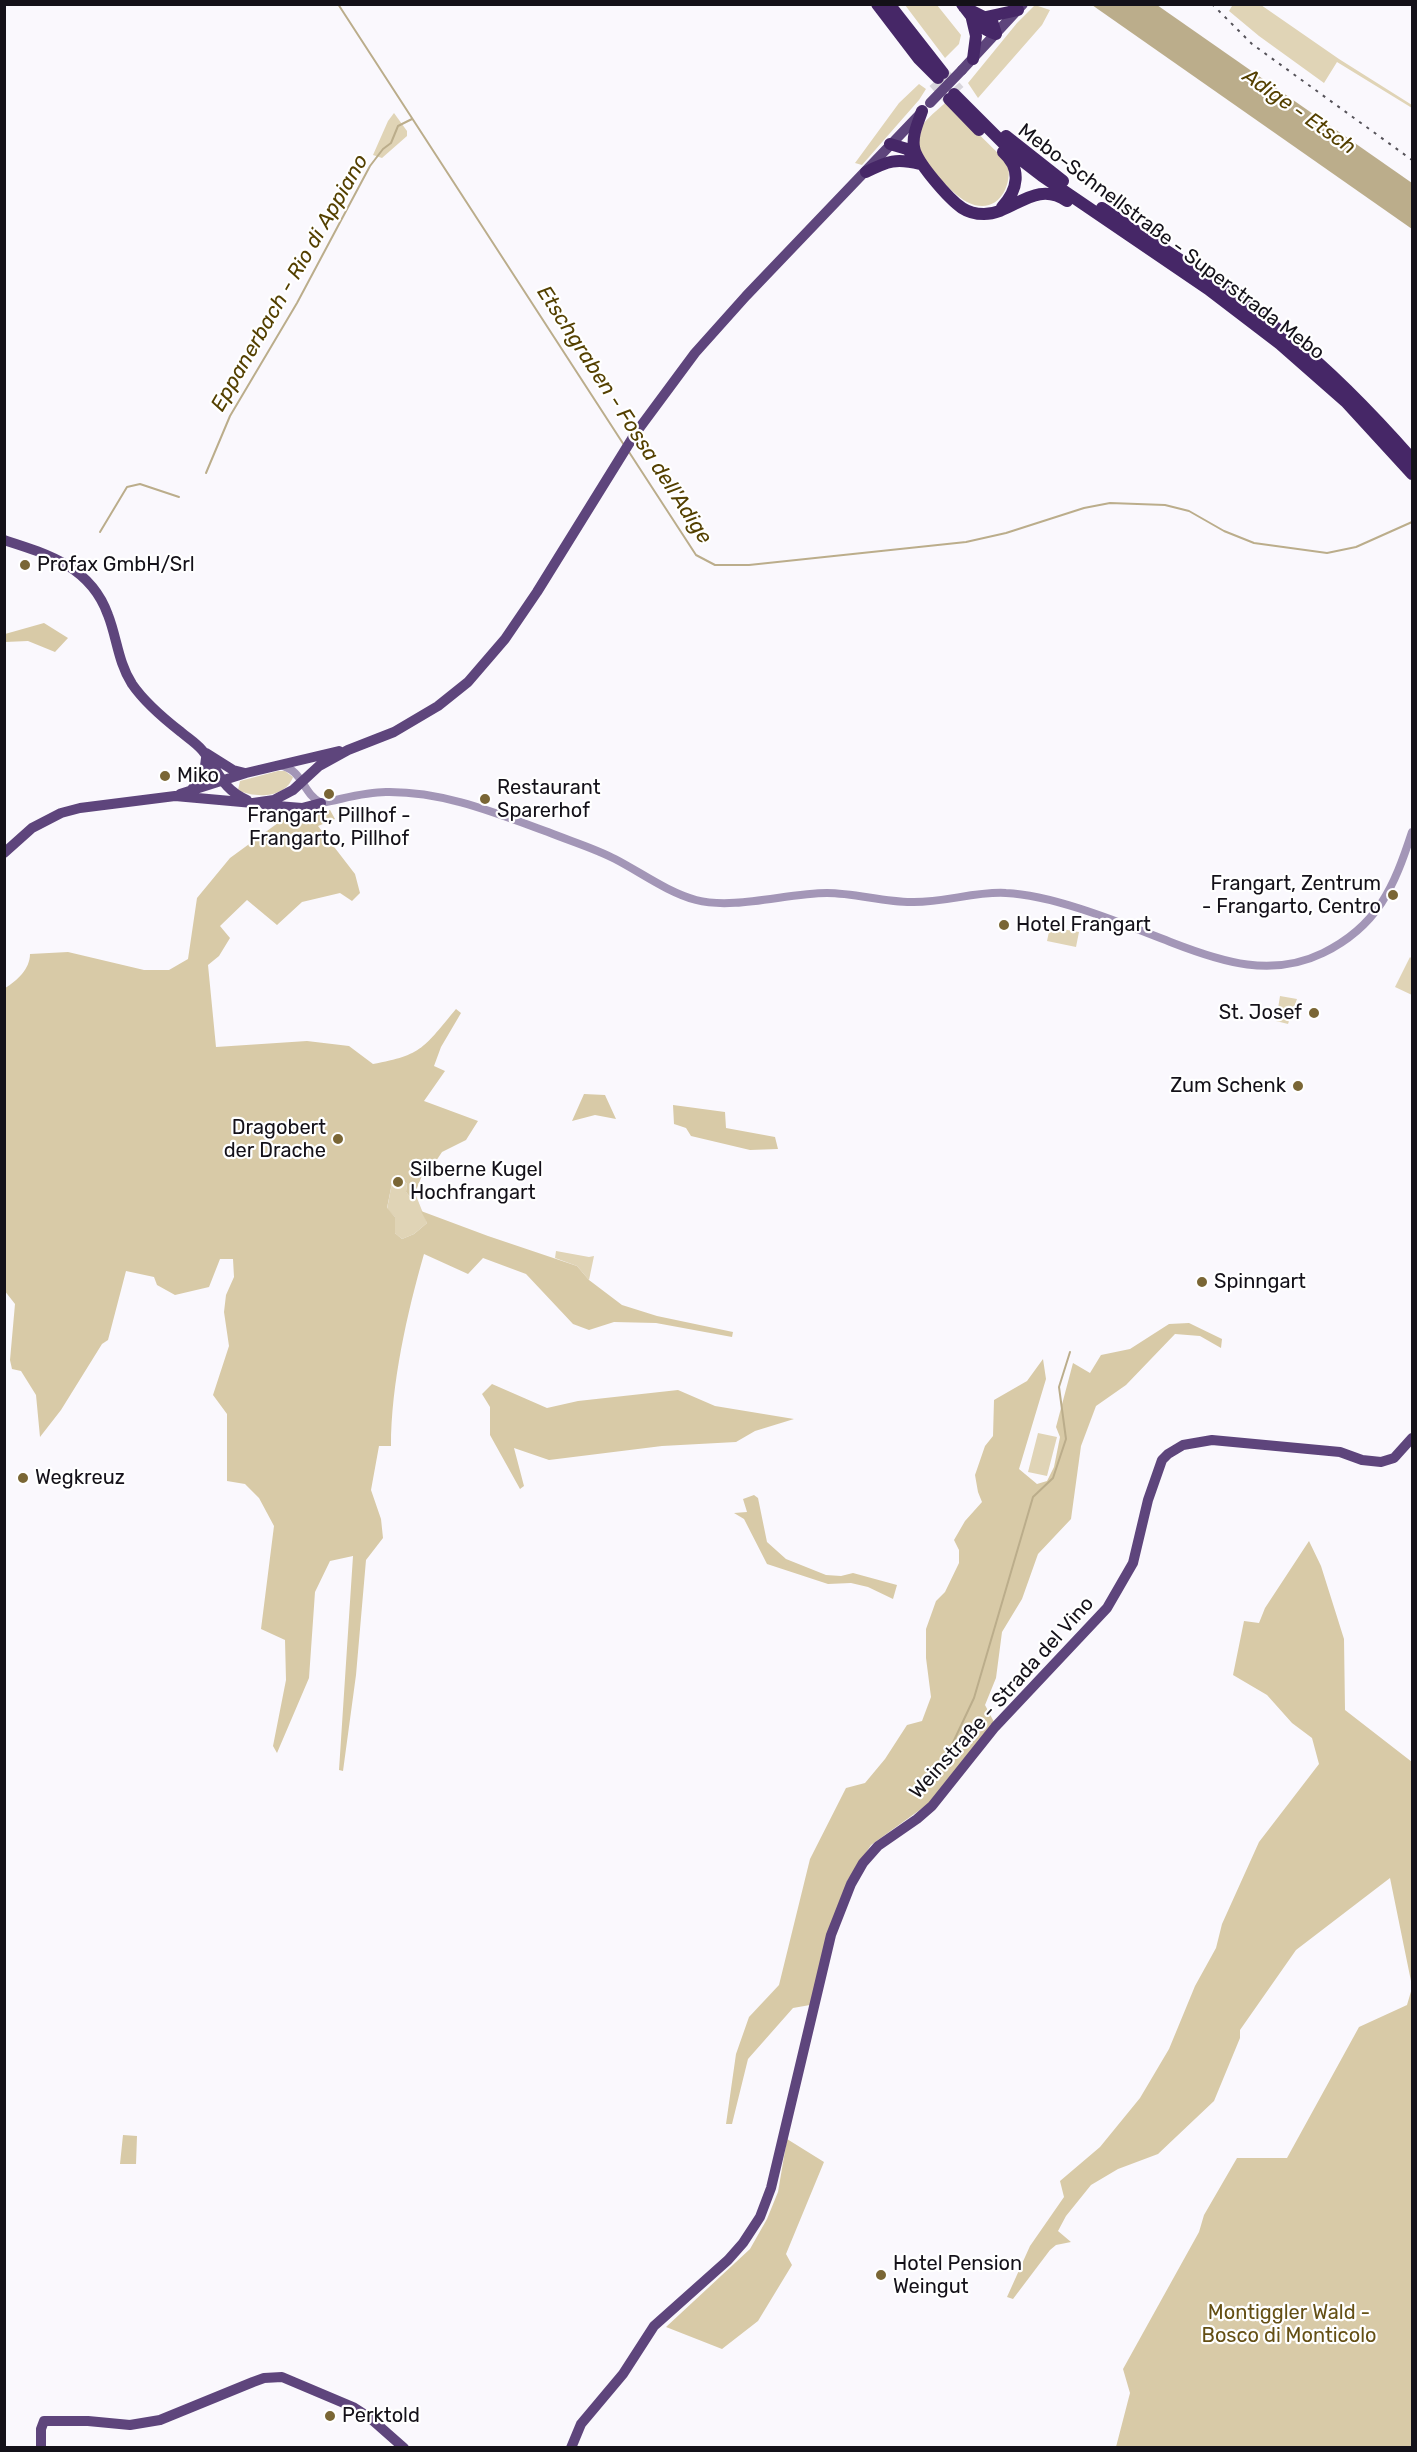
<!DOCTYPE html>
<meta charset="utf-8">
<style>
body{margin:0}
#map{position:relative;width:1417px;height:2452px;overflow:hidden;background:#faf8fd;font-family:Rubik,sans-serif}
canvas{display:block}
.frame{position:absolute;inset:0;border:6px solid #141119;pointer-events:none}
</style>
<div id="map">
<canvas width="1417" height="2452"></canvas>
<div class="frame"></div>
</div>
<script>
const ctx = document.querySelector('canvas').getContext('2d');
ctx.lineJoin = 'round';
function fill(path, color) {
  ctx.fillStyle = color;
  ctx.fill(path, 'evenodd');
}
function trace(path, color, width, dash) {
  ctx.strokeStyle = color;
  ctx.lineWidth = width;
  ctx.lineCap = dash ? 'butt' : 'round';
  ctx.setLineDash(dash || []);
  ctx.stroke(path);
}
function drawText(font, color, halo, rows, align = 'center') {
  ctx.font = font + ' Rubik,sans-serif';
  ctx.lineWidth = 4.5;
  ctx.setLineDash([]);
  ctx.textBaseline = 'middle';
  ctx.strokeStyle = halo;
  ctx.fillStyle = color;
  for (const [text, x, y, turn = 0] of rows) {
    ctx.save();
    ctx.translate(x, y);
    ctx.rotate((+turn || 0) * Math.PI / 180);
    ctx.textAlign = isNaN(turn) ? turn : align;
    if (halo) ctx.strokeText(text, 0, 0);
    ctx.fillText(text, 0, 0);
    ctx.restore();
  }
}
const green = new Path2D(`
 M 905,5 L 937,5 L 961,35 L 959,44 L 945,58 Z
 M 1035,5 L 1050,10 L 1042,25 L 978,98 L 968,83 L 1017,23 Z
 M 1231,5 L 1261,5 L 1339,59 L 1412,105 L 1412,108 L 1337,62 L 1324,83 L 1259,36 L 1229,11 L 1232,6 Z
 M 919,84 L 926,89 L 919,100 L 862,165 L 855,163 L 899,103 Z
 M 946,102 L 1008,163 C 1013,188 996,217 967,202 C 952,194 915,156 917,138 C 919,123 936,112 946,102 Z
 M 394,113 L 407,131 L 407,136 L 382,158 L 373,155 L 388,121 Z
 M 278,771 L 285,771 L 293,777 C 285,799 254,798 238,790 L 240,781 Z
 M 1050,927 L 1079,932 L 1076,947 L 1047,941 Z
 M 1410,957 L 1412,959 L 1412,995 L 1395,987 Z
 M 1280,996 L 1297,999 L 1288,1024 L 1276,1021 Z
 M 396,1178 L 402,1179 L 407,1184 L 406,1192 L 410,1197 L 415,1193 L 427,1223 L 414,1234 L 402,1239 L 395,1233 L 395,1217 L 387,1209 L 392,1183 Z
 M 556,1251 L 589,1257 L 594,1256 L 589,1280 L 577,1266 L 555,1258 Z
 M 1038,1433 L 1057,1437 L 1047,1476 L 1028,1472 Z`);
const forest = new Path2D(`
 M 44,623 L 68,638 L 55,652 L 28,641 L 5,642 L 5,634 Z
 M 330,810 L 335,819 L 318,826 L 355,874 L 360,893 L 352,901 L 340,893 L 302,902 L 277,925 L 247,900 L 220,926 L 230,938 L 219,956 L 208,965 L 216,1047 L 307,1041 L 349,1046 L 373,1064 C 423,1055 424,1047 456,1009 L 461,1013 L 441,1047 L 434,1066 L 445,1071 L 424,1101 L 478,1121 L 466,1140 L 442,1152 L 436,1161 L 425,1168 L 415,1193 L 410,1197 L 406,1192 L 407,1184 L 402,1179 L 396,1178 L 392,1183 L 387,1208 L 395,1217 L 395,1233 L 402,1239 L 414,1234 L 427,1223 L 421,1211 L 488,1236 L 577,1266 L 589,1280 L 622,1305 L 657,1316 L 733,1332 L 732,1337 L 656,1323 L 614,1322 L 589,1330 L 573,1324 L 526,1274 L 483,1258 L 468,1274 L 424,1254 C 407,1313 391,1385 391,1446 L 379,1446 L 371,1490 L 381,1519 L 383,1538 L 366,1560 L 356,1675 L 343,1771 L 339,1770 L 353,1556 L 330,1561 L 315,1592 L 309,1678 L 277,1753 L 273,1746 L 286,1680 L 285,1640 L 261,1629 L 274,1526 L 259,1498 L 245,1484 L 227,1481 L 227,1414 L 213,1395 L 229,1346 L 224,1312 L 226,1295 L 234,1277 L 233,1259 L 220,1259 L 209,1287 L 175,1295 L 157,1285 L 154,1277 L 126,1271 L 108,1340 L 102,1344 L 61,1410 L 40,1437 L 36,1395 L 21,1371 L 12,1369 L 10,1360 L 15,1304 L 4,1290 L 5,988 C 17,981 30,969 30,954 L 68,952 L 144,970 L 169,970 L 188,959 L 197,898 L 230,858 L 282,820 L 298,820 Z
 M 584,1094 L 605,1095 L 616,1119 L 595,1115 L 572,1121 Z
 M 673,1105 L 725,1112 L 726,1128 L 775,1137 L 778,1149 L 750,1150 L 691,1136 L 686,1128 L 674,1124 Z
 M 1189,1323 L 1222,1339 L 1221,1348 L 1200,1336 L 1175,1334 L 1126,1385 L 1096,1406 L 1081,1446 L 1071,1519 L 1038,1554 L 1022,1599 L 1002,1632 L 996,1678 L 985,1705 L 994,1722 L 928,1804 L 871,1845 L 847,1881 L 810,2005 L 793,2008 L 748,2059 L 732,2124 L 726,2124 L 736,2054 L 749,2017 L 779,1985 L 810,1859 L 846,1788 L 865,1783 L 885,1759 L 907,1725 L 922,1721 L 931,1697 L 926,1658 L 926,1629 L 936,1601 L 945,1592 L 959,1563 L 959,1550 L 954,1540 L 965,1521 L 982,1502 L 978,1492 L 975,1475 L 985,1446 L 993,1436 L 994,1400 L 1027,1381 L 1043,1359 L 1046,1379 L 1019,1469 L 1037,1484 L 1047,1481 L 1054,1467 L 1060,1437 L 1056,1427 L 1073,1363 L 1090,1373 L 1101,1355 L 1130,1349 L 1169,1324 Z
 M 492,1384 L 547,1408 L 578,1401 L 678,1390 L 715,1406 L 794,1419 L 755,1431 L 736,1442 L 662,1446 L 549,1460 L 514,1448 L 524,1486 L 520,1489 L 490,1435 L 490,1407 L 482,1394 Z
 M 754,1495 L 758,1498 L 767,1542 L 786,1559 L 826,1575 L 841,1576 L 853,1573 L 897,1585 L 893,1599 L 868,1587 L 851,1583 L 828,1584 L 767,1564 L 744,1519 L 734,1513 L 747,1512 L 743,1499 Z
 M 1309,1541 L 1321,1566 L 1344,1639 L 1345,1710 L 1412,1762 L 1412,1986 L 1390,1878 L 1296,1950 L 1240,2030 L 1240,2038 L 1214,2101 L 1158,2154 L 1118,2169 L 1091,2185 L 1066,2216 L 1058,2231 L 1071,2242 L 1056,2245 L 1050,2250 L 1013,2299 L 1007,2297 L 1030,2246 L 1064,2197 L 1060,2181 L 1100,2147 L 1140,2098 L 1169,2049 L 1195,1986 L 1216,1948 L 1222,1924 L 1259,1842 L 1319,1764 L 1312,1738 L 1292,1723 L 1267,1695 L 1233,1675 L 1244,1621 L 1259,1623 L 1265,1608 Z
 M 1412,1988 L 1412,2447 L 1116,2447 L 1130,2393 L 1123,2369 L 1199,2232 L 1204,2215 L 1237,2158 L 1287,2158 L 1359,2027 L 1407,2005 Z
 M 123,2135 L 137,2136 L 136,2164 L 120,2164 Z
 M 787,2139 L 824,2162 L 786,2254 L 792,2265 L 758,2321 L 722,2349 L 666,2327 L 750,2249 L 767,2219 L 778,2192 Z`);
const water = new Path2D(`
 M 1092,5 L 1157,5 L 1412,183 L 1412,229 Z`);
const stream = new Path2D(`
 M 338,4 L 624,445
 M 629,452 L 696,555 L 715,565 L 749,565 L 966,542 L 1006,533 L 1084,508 L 1110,503 L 1165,505 L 1189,511 L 1224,531 L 1254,543 L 1327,553 L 1356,547 L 1412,522
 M 206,473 L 230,416 L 297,303 L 370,166 L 383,149 L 391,143 L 398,126 L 412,119
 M 100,532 L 127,487 L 140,484 L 179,497
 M 949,1751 L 974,1698 L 1033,1497 L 1053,1478 L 1066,1439 L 1059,1387 L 1070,1352`);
const highwayTunnel = new Path2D(`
 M 943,73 L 959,91
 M 934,82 L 949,99`);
const minor = new Path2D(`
 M 279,765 C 304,770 301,792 321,803 C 343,799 364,792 386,792 C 443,791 496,813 548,832 C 570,841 594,848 615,859 C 642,873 667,892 696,900 C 734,910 787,893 827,893 C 855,893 883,902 911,902 C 943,903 976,891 1006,893 C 1055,895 1126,925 1173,943 C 1222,962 1272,978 1323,953 C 1378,926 1394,887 1412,832`);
const major = new Path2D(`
 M 962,70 L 1023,4
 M 4,540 C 48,554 91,567 108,615 C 117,638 118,662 132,684 C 145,703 163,718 181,732 C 188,738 196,743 202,750 C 219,770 220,788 247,800
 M 206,753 L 233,770 L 245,773
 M 192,789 L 204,774 L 206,758
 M 180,794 L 246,773 L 339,751
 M 265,805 L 302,808 L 321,803
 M 4,853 L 32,828 L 61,813 L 80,808 L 175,796 L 253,803 L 274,800 L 293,790 L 319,766 L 348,750 L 394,732 L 438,706 L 468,682 L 505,639 L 537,592 L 635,434 L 695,353 L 746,296 L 921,113
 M 41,2448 L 41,2429 L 44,2421 L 88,2421 L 130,2425 L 160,2420 L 253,2382 L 264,2378 L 282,2377 L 353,2407 L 370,2418 L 404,2448
 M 571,2448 L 581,2424 L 623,2374 L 654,2326 L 728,2260 L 743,2243 L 760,2217 L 771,2188 L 831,1935 L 851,1884 L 863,1863 L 878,1846 L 917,1819 L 932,1806 L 995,1727 L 1107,1608 L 1133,1563 L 1148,1500 L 1162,1460 L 1168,1454 L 1183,1445 L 1212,1440 L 1340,1452 L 1362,1460 L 1381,1462 L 1394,1458 L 1412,1438`);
const highway = new Path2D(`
 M 877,4 L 919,59 L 938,78
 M 889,4 L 943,73
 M 962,4 C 973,18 979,29 996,34 L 992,21 L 964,7
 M 986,17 L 1018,10
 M 972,19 L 976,36 L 973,59
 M 954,94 L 1016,156 L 1042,176 L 1208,289 L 1280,344 L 1346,402 L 1412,474
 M 949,99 L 979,130
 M 922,111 C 918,123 912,135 914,147 C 916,162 949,199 962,208 C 968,212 977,214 984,214 C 1013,214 1035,179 1067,201
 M 1006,136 L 1063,181
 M 890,144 L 907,149 L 917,159
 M 866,172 C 888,161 896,158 920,164
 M 1002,207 C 1018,190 1022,169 1003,152
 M 1102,208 C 1165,251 1230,290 1289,338 C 1334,374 1374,416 1412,459`);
const rail = new Path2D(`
 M 1212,4 L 1252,44 L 1412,160`);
const majorBridge = new Path2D(`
 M 930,103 L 962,70`);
const markers = [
 [25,565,6,"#7a6635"],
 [165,776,6,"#7a6635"],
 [329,794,6,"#7a6635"],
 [485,799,6,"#7a6635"],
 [1393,895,6,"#7a6635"],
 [1004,925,6,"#7a6635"],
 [1314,1013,6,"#7a6635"],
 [1298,1086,6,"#7a6635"],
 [338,1139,6,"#7a6635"],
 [398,1182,6,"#7a6635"],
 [1202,1282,6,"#7a6635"],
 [23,1478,6,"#7a6635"],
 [881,2275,6,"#7a6635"],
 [330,2416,6,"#7a6635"]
];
const streetNames = [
 ["Mebo-Schnellstraße - Superstrada Mebo",1171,242,37],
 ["Weinstraße - Strada del Vino",1002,1698,-48]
];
const poiNames = [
 ["Profax GmbH/Srl",37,565],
 ["Miko",177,776],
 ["Restaurant",497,788],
 ["Sparerhof",497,811],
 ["Frangart, Pillhof -",329,816,"center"],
 ["Frangarto, Pillhof",329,839,"center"],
 ["Frangart, Zentrum",1381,884,"right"],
 ["- Frangarto, Centro",1381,907,"right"],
 ["Hotel Frangart",1016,925],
 ["St. Josef",1302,1013,"right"],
 ["Zum Schenk",1286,1086,"right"],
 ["Dragobert",326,1128,"right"],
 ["der Drache",326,1151,"right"],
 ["Silberne Kugel",410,1170],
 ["Hochfrangart",410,1193],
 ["Spinngart",1214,1282],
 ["Wegkreuz",35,1478],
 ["Hotel Pension",893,2264],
 ["Weingut",893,2287],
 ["Perktold",342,2416]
];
const parkNames = [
 ["Montiggler Wald -",1289,2313],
 ["Bosco di Monticolo",1289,2336]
];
const waterNames = [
 ["Adige - Etsch",1299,112,35],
 ["Eppanerbach - Rio di Appiano",290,283,-60],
 ["Etschgraben - Fossa dell'Adige",624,415,57]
];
fill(green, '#e0d4b6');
fill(forest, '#d8caa7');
fill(water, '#bbad8b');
trace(stream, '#bbad8b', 2);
trace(highwayTunnel, '#d8d5db', 12, [12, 6]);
trace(minor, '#a396b7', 8);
trace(major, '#5e457c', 10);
trace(highway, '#462767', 12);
trace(rail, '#555259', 2, [3, 6]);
trace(majorBridge, '#5e457c', 10);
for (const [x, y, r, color] of markers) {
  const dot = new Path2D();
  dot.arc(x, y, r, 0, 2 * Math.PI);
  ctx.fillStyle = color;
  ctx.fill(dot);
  trace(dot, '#fff', 2);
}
drawText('20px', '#141119', '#fff', streetNames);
drawText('20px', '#141119', '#fff', poiNames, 'left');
drawText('20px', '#644f14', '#fff', parkNames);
drawText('italic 21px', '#544000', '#fff', waterNames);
</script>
